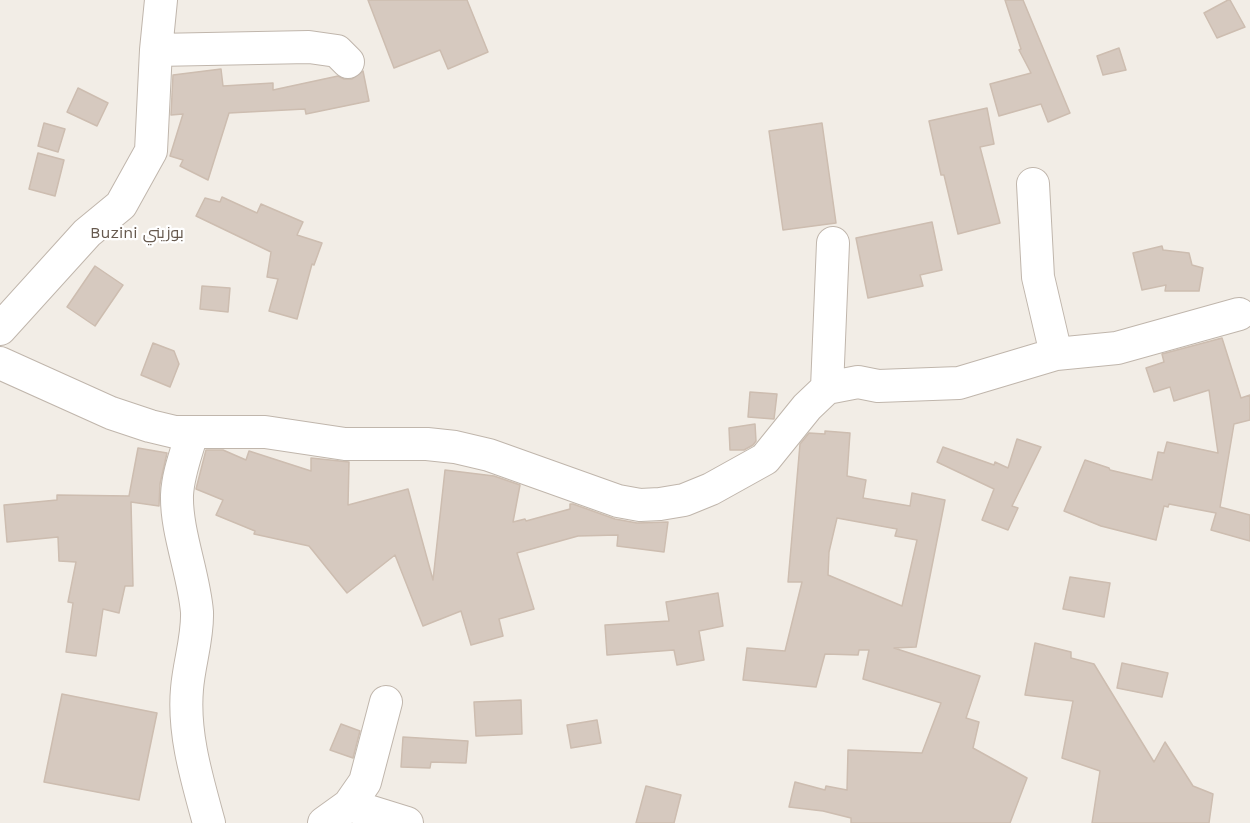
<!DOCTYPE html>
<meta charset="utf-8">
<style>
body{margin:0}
canvas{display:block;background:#f2ede6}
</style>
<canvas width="1250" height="823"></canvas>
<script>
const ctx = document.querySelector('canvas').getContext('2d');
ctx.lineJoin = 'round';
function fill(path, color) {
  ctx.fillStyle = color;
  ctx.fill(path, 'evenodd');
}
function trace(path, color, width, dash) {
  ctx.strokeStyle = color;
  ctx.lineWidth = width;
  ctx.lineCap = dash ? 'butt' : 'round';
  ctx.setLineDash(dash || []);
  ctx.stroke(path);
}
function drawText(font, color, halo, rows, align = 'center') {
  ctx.font = font + ' "Work Sans",Cairo,sans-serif';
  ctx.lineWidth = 4.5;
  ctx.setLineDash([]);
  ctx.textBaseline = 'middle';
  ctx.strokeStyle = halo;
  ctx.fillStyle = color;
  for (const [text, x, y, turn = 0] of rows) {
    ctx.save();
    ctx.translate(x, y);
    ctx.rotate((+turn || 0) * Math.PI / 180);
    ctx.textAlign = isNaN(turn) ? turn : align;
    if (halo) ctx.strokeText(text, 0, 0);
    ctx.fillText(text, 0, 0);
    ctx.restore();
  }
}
const building = new Path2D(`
 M 368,0 L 467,0 L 488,52 L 448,69 L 440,50 L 394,68 Z
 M 1005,0 L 1023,0 L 1070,113 L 1048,122 L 1041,104 L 999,116 L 990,84 L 1031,73 L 1019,50 L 1021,49 Z
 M 1228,0 L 1230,0 L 1245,27 L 1217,38 L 1204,13 Z
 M 1119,48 L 1126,70 L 1103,75 L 1097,56 Z
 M 221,69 L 223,86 L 273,83 L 273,90 L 338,76 L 344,79 L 352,79 L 363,71 L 369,101 L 306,114 L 305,109 L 229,113 L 208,180 L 180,166 L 183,160 L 170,156 L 183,114 L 171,115 L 173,75 Z
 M 78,88 L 108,103 L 97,126 L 67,112 Z
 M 987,108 L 994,144 L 980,147 L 1000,223 L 958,234 L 944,175 L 941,175 L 929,121 Z
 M 44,123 L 65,129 L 58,152 L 38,146 Z
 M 822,123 L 836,223 L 783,230 L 769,131 Z
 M 38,153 L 64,160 L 55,196 L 29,189 Z
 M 222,197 L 257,213 L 261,204 L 303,222 L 297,235 L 322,243 L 314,265 L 312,264 L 297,319 L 269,311 L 278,279 L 267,277 L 271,252 L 196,216 L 205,198 L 220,202 Z
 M 932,222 L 942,270 L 920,275 L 923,286 L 868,298 L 856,238 Z
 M 1162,246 L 1163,250 L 1189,253 L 1192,265 L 1203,268 L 1199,291 L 1165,291 L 1166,285 L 1142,290 L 1133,253 Z
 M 95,266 L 123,285 L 95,326 L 67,307 Z
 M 202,286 L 230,288 L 228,312 L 200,309 Z
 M 1222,338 L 1241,398 L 1250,395 L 1250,420 L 1234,424 L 1220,507 L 1250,515 L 1250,541 L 1211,530 L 1216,513 L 1169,504 L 1168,507 L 1164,506 L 1156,540 L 1101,526 L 1064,511 L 1085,460 L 1109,468 L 1110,470 L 1152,480 L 1158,452 L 1164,453 L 1167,442 L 1218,453 L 1209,390 L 1174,401 L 1170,387 L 1154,392 L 1146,368 L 1164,362 L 1162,354 Z
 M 153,343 L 174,351 L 179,364 L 170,387 L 141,375 Z
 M 750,392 L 777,394 L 774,419 L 748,417 Z
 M 755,424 L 756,441 L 753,445 L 744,450 L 730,450 L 729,428 Z
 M 825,431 L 850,433 L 847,476 L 866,480 L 863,498 L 910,506 L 912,493 L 945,500 L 916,647 L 894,648 L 980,676 L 966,718 L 979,722 L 973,748 L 1027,778 L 1010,823 L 851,823 L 851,818 L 823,811 L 789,807 L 795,782 L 825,790 L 826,786 L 847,790 L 848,750 L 922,753 L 941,703 L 863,679 L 869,650 L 859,650 L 858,655 L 825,654 L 816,687 L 743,680 L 747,648 L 785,651 L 802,582 L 788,582 L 800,444 L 809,433 L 825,434 ZM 837,518 L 897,529 L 895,536 L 917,540 L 902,606 L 828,575 L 829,552 Z
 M 1017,439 L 1041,447 L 1012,506 L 1018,508 L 1008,530 L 982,520 L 994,489 L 937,462 L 943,447 L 994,465 L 995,462 L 1008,468 Z
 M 138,448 L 167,453 L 160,484 L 159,506 L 131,502 L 133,586 L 125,586 L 119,613 L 103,609 L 96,656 L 66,652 L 73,603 L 68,602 L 76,562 L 59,561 L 58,537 L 7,542 L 4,505 L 57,500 L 57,495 L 129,496 Z
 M 206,450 L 223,450 L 246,460 L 249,451 L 311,471 L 311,458 L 349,462 L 348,505 L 408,489 L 433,580 L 445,470 L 494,476 L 520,485 L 513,522 L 525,519 L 526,521 L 570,509 L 570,504 L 573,504 L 615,519 L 637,523 L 668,522 L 664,552 L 617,546 L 618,535 L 578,536 L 517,553 L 534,609 L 499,619 L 503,636 L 471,645 L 461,611 L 423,626 L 395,555 L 347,593 L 309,546 L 254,534 L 255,531 L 216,515 L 223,500 L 196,489 Z
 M 1070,577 L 1110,583 L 1104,617 L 1063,609 Z
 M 718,593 L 723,626 L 699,631 L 704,660 L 677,665 L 674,650 L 607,655 L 605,625 L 669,621 L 666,602 Z
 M 1035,643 L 1071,652 L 1071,658 L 1094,664 L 1154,762 L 1165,742 L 1193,786 L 1213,794 L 1209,823 L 1092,823 L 1100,771 L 1062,758 L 1073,701 L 1025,695 Z
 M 1122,663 L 1168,673 L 1162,697 L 1117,688 Z
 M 62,694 L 157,713 L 139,800 L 44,782 Z
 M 521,700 L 522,734 L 476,736 L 474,702 Z
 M 597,720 L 601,743 L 571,748 L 567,725 Z
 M 341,724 L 360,731 L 353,758 L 330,750 Z
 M 403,737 L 468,741 L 466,763 L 431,762 L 430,768 L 401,767 Z
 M 646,786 L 681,795 L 674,823 L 636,823 Z`);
const minor = new Path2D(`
 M 156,50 L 309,47 L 337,51 L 348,62
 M 1033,184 L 1038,277 L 1056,354
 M 0,329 L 87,233 L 121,205 L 151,151 L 156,50 L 161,0
 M 0,363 L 111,413 L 150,426 L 175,432 L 265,432 L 345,444 L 427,444 L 455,447 L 489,455 L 618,501 L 640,505 L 660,504 L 684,500 L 711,489 L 765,459 L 807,407 L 827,388 L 858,382 L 878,386 L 959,383 L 1056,354 L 1117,348 L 1239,314
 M 827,388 L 833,243
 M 192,433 C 186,454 178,474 177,495 C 176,532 194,574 197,612 C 198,638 189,663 187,689 C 183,734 197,779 209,823
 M 349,805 L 407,823
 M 324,823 L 349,805 L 365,782 L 386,702`);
const neighbourhoodNames = [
 ["Buzini بوزيني",137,233]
];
fill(building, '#d6c9bf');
trace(building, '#cdbdb0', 1.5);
trace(minor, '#c0b6ac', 34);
trace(minor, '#fff', 32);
drawText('16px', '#66594e', '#fff', neighbourhoodNames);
</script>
